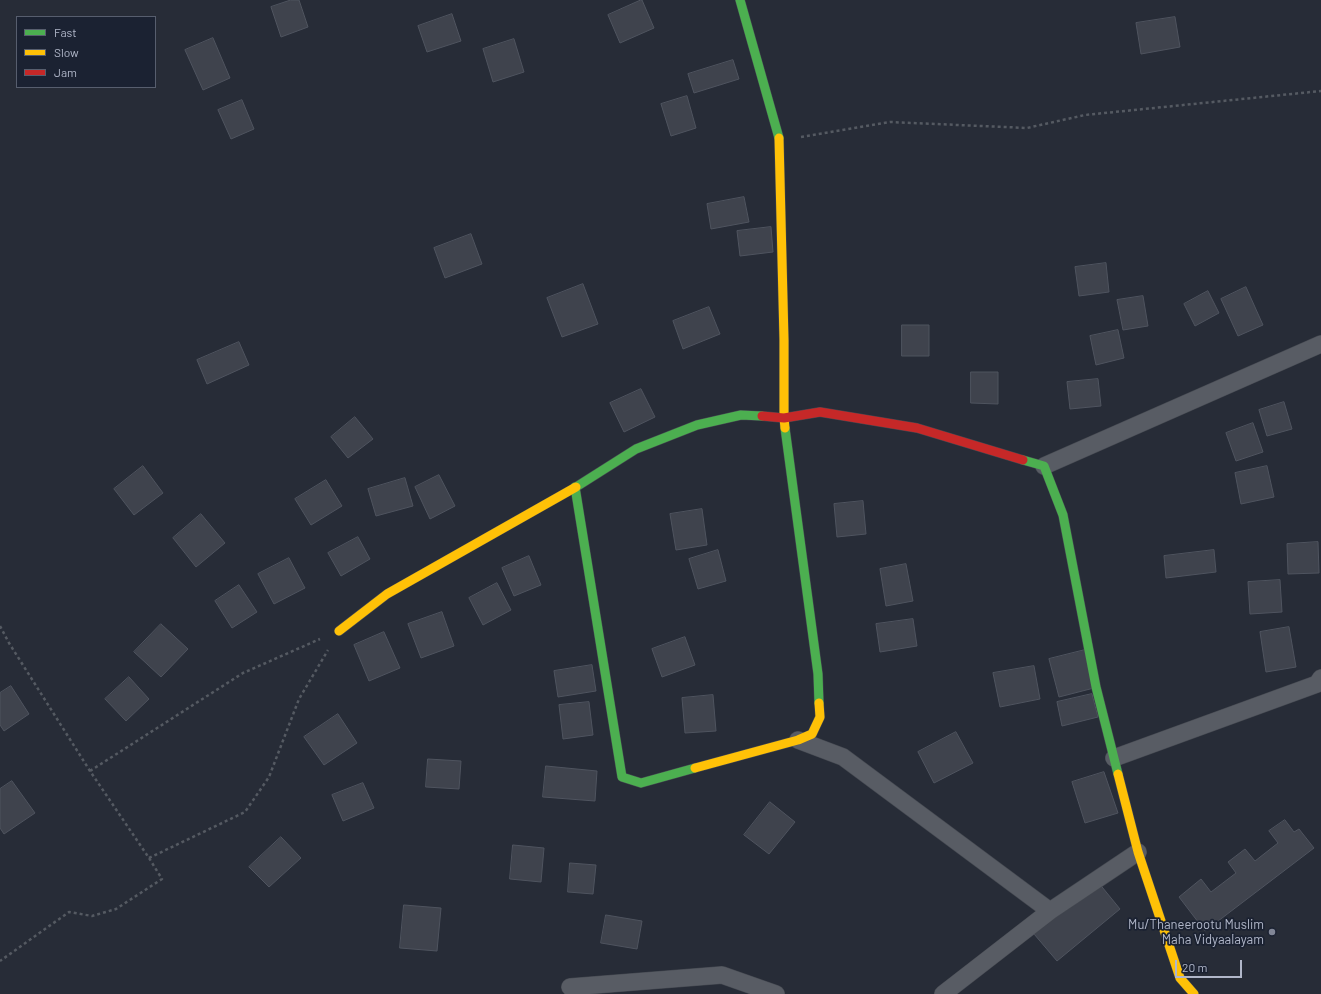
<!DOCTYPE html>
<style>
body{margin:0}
#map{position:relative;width:1321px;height:994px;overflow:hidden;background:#272c37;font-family:Barlow,sans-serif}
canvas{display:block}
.legend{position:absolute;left:16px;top:16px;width:140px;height:72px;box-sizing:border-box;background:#1b2232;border:1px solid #575e6e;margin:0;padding:5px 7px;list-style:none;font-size:12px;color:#b1b7c9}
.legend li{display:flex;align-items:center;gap:8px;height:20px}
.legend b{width:20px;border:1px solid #575e6e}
.scale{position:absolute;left:1175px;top:960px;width:67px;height:18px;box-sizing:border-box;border:2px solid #b1b7c9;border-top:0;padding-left:5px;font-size:12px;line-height:14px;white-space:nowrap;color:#b1b7c9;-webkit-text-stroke:3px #1b2232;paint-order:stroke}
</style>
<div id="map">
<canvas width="1321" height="994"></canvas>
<ul class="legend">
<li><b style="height:5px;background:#4caf50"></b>Fast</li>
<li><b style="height:5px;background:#ffc107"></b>Slow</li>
<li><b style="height:5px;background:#c62828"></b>Jam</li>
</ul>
<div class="scale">20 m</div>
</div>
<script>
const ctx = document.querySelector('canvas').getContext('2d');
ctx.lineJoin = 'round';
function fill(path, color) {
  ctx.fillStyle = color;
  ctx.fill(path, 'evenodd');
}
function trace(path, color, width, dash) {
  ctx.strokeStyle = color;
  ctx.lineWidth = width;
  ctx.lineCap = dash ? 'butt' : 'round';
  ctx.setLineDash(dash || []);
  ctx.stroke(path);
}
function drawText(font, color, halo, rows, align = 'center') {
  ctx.font = font + ' Barlow,sans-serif';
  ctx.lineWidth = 3.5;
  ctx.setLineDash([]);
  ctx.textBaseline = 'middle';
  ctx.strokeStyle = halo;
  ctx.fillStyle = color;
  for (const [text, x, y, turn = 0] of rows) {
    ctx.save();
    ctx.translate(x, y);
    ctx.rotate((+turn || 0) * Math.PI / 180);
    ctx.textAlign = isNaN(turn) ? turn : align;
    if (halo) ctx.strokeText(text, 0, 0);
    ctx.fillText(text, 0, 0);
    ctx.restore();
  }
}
const building = new Path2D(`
 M 291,0 L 299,0 L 308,27 L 281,37 L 271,7 Z
 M 641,0 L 642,0 L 654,28 L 620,43 L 608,15 Z
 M 452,14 L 461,41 L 427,52 L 418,26 Z
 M 1175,17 L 1180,47 L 1141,54 L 1136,23 Z
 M 213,38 L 230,78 L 203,90 L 185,50 Z
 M 514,39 L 524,72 L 493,82 L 483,49 Z
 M 733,60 L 739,79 L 694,93 L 688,74 Z
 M 687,96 L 696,128 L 671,136 L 661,104 Z
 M 242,100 L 254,129 L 231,139 L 218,110 Z
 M 744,197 L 749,222 L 711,229 L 707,204 Z
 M 771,227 L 773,252 L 740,256 L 737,231 Z
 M 471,234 L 482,264 L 445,278 L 434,248 Z
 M 1106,263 L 1109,292 L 1079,296 L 1075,267 Z
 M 583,284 L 598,324 L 562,337 L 547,298 Z
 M 1246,287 L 1263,325 L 1238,336 L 1221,299 Z
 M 1208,291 L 1219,313 L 1195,326 L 1184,304 Z
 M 1143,296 L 1148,326 L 1123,330 L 1117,300 Z
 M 709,307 L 720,334 L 683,349 L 673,321 Z
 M 902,325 L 929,325 L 929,356 L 902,356 Z
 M 1118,330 L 1124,358 L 1096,365 L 1090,336 Z
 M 239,342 L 249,365 L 207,384 L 197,360 Z
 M 971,372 L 998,372 L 998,404 L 971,403 Z
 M 1098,379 L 1101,406 L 1070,409 L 1067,382 Z
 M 641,389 L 655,417 L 624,432 L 610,403 Z
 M 1284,402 L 1292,429 L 1267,436 L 1259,410 Z
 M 355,417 L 373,439 L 348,458 L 331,437 Z
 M 1253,423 L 1263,452 L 1236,461 L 1226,433 Z
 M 143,466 L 163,493 L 134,515 L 114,489 Z
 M 1267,466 L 1274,497 L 1241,504 L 1235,473 Z
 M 439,475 L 455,506 L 430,519 L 415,487 Z
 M 405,478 L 413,506 L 376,516 L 368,489 Z
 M 326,480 L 342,506 L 311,525 L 295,499 Z
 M 863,501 L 866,534 L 837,537 L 834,504 Z
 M 702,509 L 707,545 L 676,550 L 670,514 Z
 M 201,514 L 225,543 L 196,567 L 173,538 Z
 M 358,537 L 370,559 L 341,576 L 328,553 Z
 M 1318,542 L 1319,573 L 1288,574 L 1287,544 Z
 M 718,550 L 726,581 L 698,589 L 689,559 Z
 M 1214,550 L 1216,572 L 1166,578 L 1164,556 Z
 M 529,556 L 541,585 L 514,596 L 502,568 Z
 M 289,558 L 305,588 L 274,604 L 258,574 Z
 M 906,564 L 913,601 L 886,606 L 880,569 Z
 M 1280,580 L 1282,612 L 1250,614 L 1248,582 Z
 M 497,583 L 511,610 L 483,625 L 469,598 Z
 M 239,585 L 257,612 L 232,628 L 215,601 Z
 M 442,612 L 454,646 L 421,658 L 408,624 Z
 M 913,619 L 917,646 L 880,652 L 876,624 Z
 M 161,624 L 188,649 L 161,677 L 134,652 Z
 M 1289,627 L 1296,667 L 1266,672 L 1260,632 Z
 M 384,632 L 400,668 L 369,681 L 354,645 Z
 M 685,637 L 695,665 L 662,677 L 652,649 Z
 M 1085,650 L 1094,688 L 1059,697 L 1049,659 Z
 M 592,665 L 596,691 L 558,697 L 554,671 Z
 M 1034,666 L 1040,699 L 1000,707 L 993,673 Z
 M 129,677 L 149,699 L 126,721 L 105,699 Z
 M 11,686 L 29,714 L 4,731 L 0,725 L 0,693 Z
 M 1092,694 L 1098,717 L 1062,726 L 1057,702 Z
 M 713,695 L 716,731 L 685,733 L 682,698 Z
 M 589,702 L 593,735 L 563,739 L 559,705 Z
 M 338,714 L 357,743 L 324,765 L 304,737 Z
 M 956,732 L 973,763 L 934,783 L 918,752 Z
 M 428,759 L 461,761 L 459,789 L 426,787 Z
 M 546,766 L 597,771 L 595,801 L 543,797 Z
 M 1104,772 L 1118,813 L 1085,823 L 1072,782 Z
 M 12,781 L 35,813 L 4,834 L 0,828 L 0,789 Z
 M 363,783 L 374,808 L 343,821 L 332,795 Z
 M 770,802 L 795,822 L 769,854 L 744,835 Z
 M 1285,820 L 1294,832 L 1299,829 L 1314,848 L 1205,931 L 1179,897 L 1201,879 L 1211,892 L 1236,873 L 1228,862 L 1245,849 L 1255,861 L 1278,843 L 1269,831 Z
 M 281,837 L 301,858 L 269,887 L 249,867 Z
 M 513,845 L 544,848 L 541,882 L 510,879 Z
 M 570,863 L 596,865 L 593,894 L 568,892 Z
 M 1098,882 L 1120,909 L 1057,961 L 1034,934 Z
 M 404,905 L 441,908 L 437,951 L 400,948 Z
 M 606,915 L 642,921 L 637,949 L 601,943 Z`);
const path = new Path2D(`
 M 801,137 L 890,122 L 1027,128 L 1085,115 L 1321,91
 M 0,626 L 9,643 L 90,771 L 149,858 L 162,879 L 116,909 L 92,916 L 69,912 L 0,961
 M 90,771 L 243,673 L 320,639
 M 149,858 L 245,812 L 269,777 L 299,699 L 328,650`);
const street = new Path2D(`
 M 1044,466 L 1321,344
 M 798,740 L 843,757 L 1050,911
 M 1114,758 L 1317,684 L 1321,678
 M 570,987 L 722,975 L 776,994
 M 943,994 L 1050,911 L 1138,852`);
const fast = new Path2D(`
 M 740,0 L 779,138
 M 785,428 L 818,674 L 819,703
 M 1023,460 L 1044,466 L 1063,515 L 1096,687 L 1118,774
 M 575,487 L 622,777 L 641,783 L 695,768
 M 576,487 L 636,449 L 697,425 L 741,415 L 762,416`);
const slow = new Path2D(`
 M 779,138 L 784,340 L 784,418 L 785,428
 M 339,631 L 387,594 L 576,487
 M 695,768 L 798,740 L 812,734 L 820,717 L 819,703
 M 1118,774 L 1138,852 L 1180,978 L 1194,994`);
const jam = new Path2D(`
 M 762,416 L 784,418 L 820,412 L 917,428 L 1023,460`);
const markers = [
 [1272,932,4,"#818696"]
];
const poiNames = [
 ["Mu/Thaneerootu Muslim",1264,925],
 ["Maha Vidyaalayam",1264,940]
];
fill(building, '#3f434d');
trace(building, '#4f545f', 1);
trace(street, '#444850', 18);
trace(fast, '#444850', 10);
trace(slow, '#444850', 10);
trace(jam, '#444850', 10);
trace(path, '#555a62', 2.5, [3, 3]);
trace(street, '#585c64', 17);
trace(fast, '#4caf50', 9);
trace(slow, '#ffc107', 9);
trace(jam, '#c62828', 9);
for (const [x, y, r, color] of markers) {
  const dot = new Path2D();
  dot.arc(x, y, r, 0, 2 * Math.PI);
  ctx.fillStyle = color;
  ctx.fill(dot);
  trace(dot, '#1b2232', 1.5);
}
drawText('13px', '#b1b7c9', '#1b2232', poiNames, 'right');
</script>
